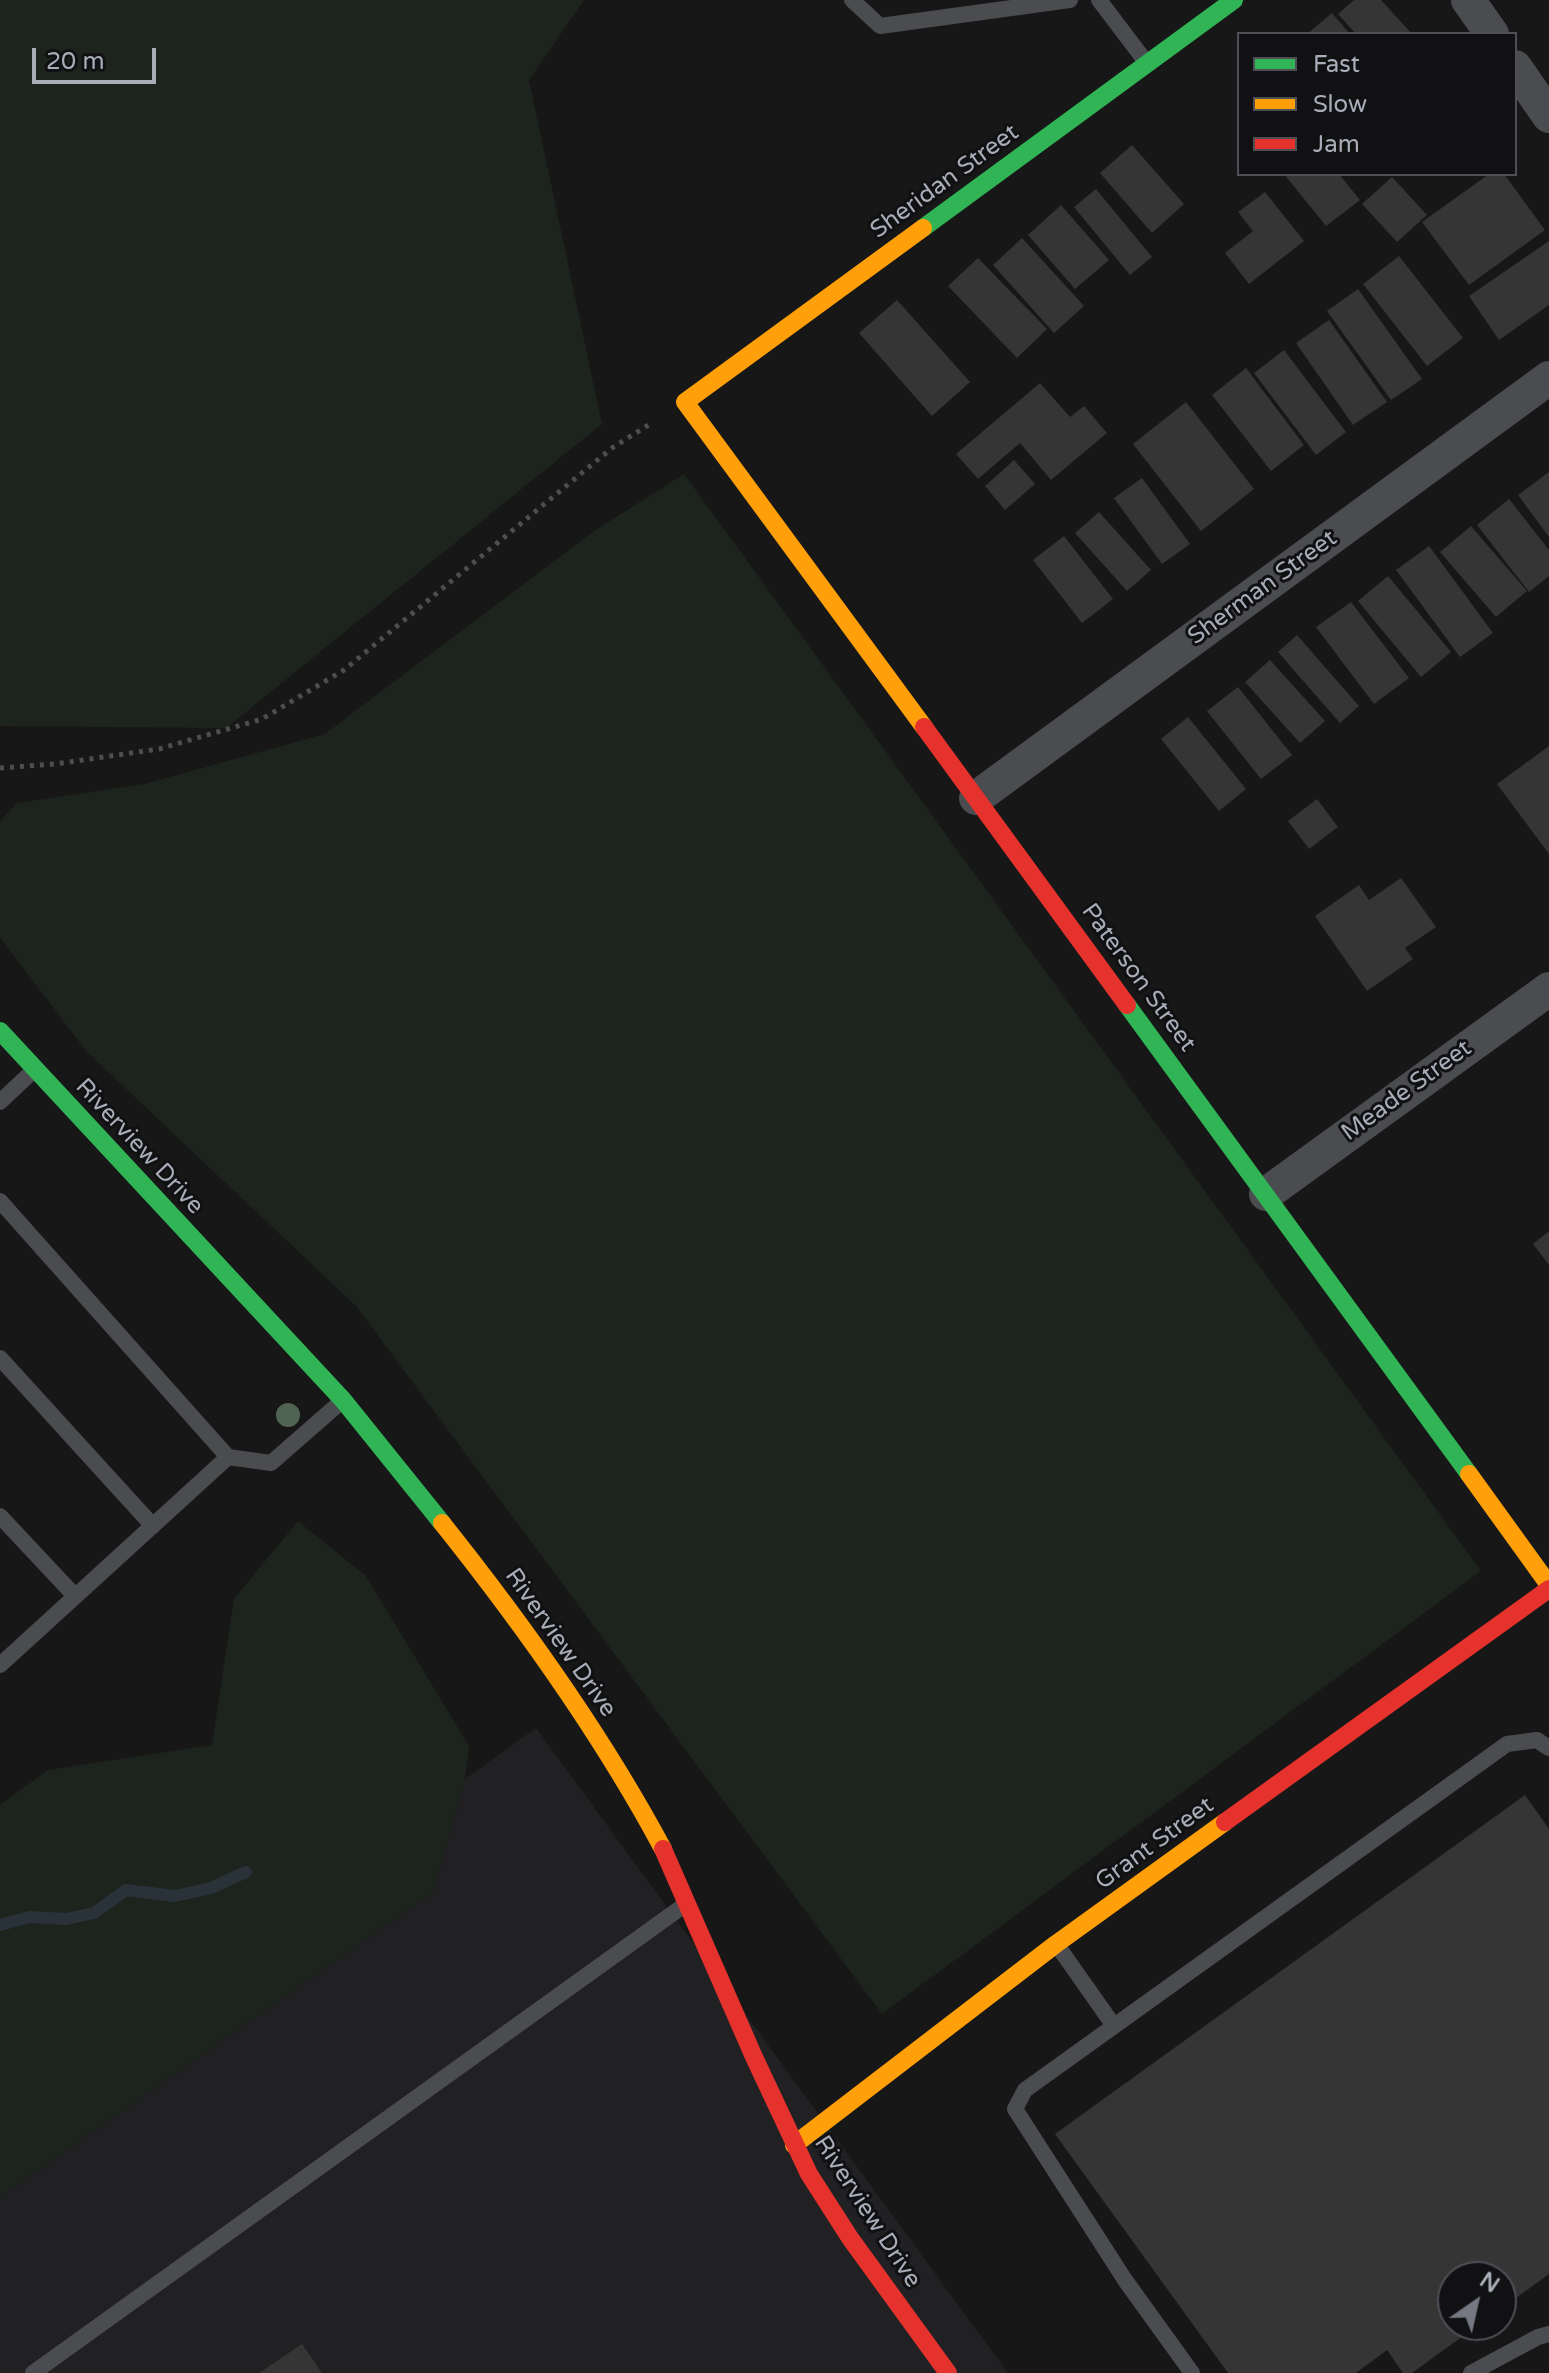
<!DOCTYPE html>
<style>
body{margin:0}
#map{position:relative;width:1549px;height:2373px;overflow:hidden;background:#171717;font-family:"Varela Round",sans-serif}
canvas{display:block}
.legend{position:absolute;left:1237px;top:32px;width:280px;height:144px;box-sizing:border-box;background:#111113;border:2px solid #4d4f55;margin:0;padding:10px 14px;list-style:none;font-size:24px;color:#a8adb8}
.legend li{display:flex;align-items:center;gap:16px;height:40px}
.legend b{width:40px;border:2px solid #4d4f55}
.north{position:absolute;left:1437px;top:2261px;width:80px;height:80px;box-sizing:border-box;background:#111113;border:2px solid #4d4f55;border-radius:50%;rotate:34deg;font-size:22px;font-weight:700;line-height:32px;text-align:center;color:#a8adb8}
.north::after{content:'';display:block;margin:auto;width:28px;height:36px;background:#757880;clip-path:polygon(50% 0,100% 100%,50% 72%,0 100%)}
.scale{position:absolute;left:32px;top:48px;width:124px;height:36px;box-sizing:border-box;border:4px solid #a8adb8;border-top:0;padding-left:10px;font-size:24px;line-height:28px;white-space:nowrap;color:#a8adb8;-webkit-text-stroke:6px #111113;paint-order:stroke}
</style>
<div id="map">
<canvas width="1549" height="2373"></canvas>
<ul class="legend">
<li><b style="height:10px;background:#30b455"></b>Fast</li>
<li><b style="height:10px;background:#ff9f0a"></b>Slow</li>
<li><b style="height:10px;background:#e5322d"></b>Jam</li>
</ul>
<div class="north">N</div>
<div class="scale">20 m</div>
</div>
<script>
const ctx = document.querySelector('canvas').getContext('2d');
ctx.lineJoin = 'round';
function fill(path, color) {
  ctx.fillStyle = color;
  ctx.fill(path, 'evenodd');
}
function trace(path, color, width, dash) {
  ctx.strokeStyle = color;
  ctx.lineWidth = width;
  ctx.lineCap = dash ? 'butt' : 'round';
  ctx.setLineDash(dash || []);
  ctx.stroke(path);
}
function drawText(font, color, halo, rows, align = 'center') {
  ctx.font = font + ' "Varela Round",sans-serif';
  ctx.lineWidth = 6;
  ctx.setLineDash([]);
  ctx.textBaseline = 'middle';
  ctx.strokeStyle = halo;
  ctx.fillStyle = color;
  for (const [text, x, y, turn = 0] of rows) {
    ctx.save();
    ctx.translate(x, y);
    ctx.rotate((+turn || 0) * Math.PI / 180);
    ctx.textAlign = isNaN(turn) ? turn : align;
    if (halo) ctx.strokeText(text, 0, 0);
    ctx.fillText(text, 0, 0);
    ctx.restore();
  }
}
const built = new Path2D(`
 M 536,1728 L 1008,2373 L 0,2373 L 0,2197 L 433,1892 L 465,1779 Z`);
const green = new Path2D(`
 M 0,0 L 584,0 L 529,80 L 602,424 L 226,728 L 0,726 Z
 M 684,474 L 1481,1571 L 882,2014 L 356,1306 L 86,1051 L 0,937 L 0,821 L 17,803 L 145,784 L 325,734 L 594,531 Z
 M 298,1521 L 366,1576 L 469,1746 L 465,1779 L 433,1892 L 0,2197 L 0,1805 L 48,1770 L 212,1745 L 234,1599 Z`);
const stream = new Path2D(`
 M 0,1925 L 29,1917 L 66,1919 L 94,1913 L 126,1890 L 175,1896 L 211,1888 L 246,1872`);
const building = new Path2D(`
 M 1354,0 L 1381,0 L 1412,34 L 1356,34 L 1338,14 Z
 M 1332,13 L 1350,34 L 1307,34 Z
 M 1132,145 L 1184,204 L 1152,233 L 1100,173 Z
 M 1284,174 L 1339,174 L 1360,200 L 1326,226 Z
 M 1489,174 L 1504,174 L 1545,230 L 1469,285 L 1422,222 Z
 M 1392,177 L 1427,215 L 1397,242 L 1362,204 Z
 M 1096,189 L 1152,257 L 1130,275 L 1074,207 Z
 M 1265,192 L 1304,241 L 1249,284 L 1225,253 L 1253,231 L 1238,212 Z
 M 1061,205 L 1109,260 L 1075,289 L 1028,235 Z
 M 1022,238 L 1084,306 L 1054,333 L 993,265 Z
 M 1549,241 L 1549,305 L 1499,340 L 1469,296 Z
 M 1399,256 L 1463,338 L 1427,366 L 1363,284 Z
 M 978,258 L 1047,329 L 1017,358 L 948,286 Z
 M 1358,289 L 1422,379 L 1391,400 L 1327,311 Z
 M 897,300 L 970,382 L 932,416 L 859,333 Z
 M 1329,320 L 1387,402 L 1353,425 L 1296,343 Z
 M 1284,350 L 1346,432 L 1316,455 L 1254,373 Z
 M 1246,368 L 1304,445 L 1271,471 L 1212,395 Z
 M 1040,383 L 1070,417 L 1084,406 L 1107,433 L 1051,480 L 1020,443 L 978,479 L 956,454 Z
 M 1186,402 L 1254,489 L 1201,531 L 1133,444 Z
 M 1014,460 L 1035,484 L 1005,510 L 985,486 Z
 M 1549,472 L 1549,537 L 1518,495 Z
 M 1142,478 L 1190,544 L 1162,564 L 1114,498 Z
 M 1509,499 L 1549,550 L 1549,576 L 1529,592 L 1477,525 Z
 M 1099,512 L 1151,570 L 1127,591 L 1075,533 Z
 M 1471,526 L 1527,591 L 1496,617 L 1440,552 Z
 M 1064,536 L 1113,599 L 1082,623 L 1033,560 Z
 M 1429,546 L 1493,633 L 1460,657 L 1396,570 Z
 M 1388,576 L 1451,652 L 1421,677 L 1358,601 Z
 M 1351,602 L 1409,678 L 1374,704 L 1316,627 Z
 M 1297,635 L 1359,706 L 1340,723 L 1278,652 Z
 M 1270,660 L 1325,721 L 1300,743 L 1245,682 Z
 M 1238,687 L 1292,755 L 1261,779 L 1207,711 Z
 M 1188,717 L 1246,789 L 1219,811 L 1161,739 Z
 M 1549,746 L 1549,854 L 1497,784 Z
 M 1317,799 L 1338,827 L 1309,849 L 1288,821 Z
 M 1401,878 L 1436,927 L 1405,948 L 1413,959 L 1367,991 L 1315,916 L 1359,885 L 1369,900 Z
 M 1549,1231 L 1549,1265 L 1533,1244 Z
 M 1525,1795 L 1549,1829 L 1549,2274 L 1501,2309 L 1501,2277 L 1453,2277 L 1453,2325 L 1478,2325 L 1412,2373 L 1403,2373 L 1387,2350 L 1356,2373 L 1228,2373 L 1055,2134 Z
 M 302,2344 L 322,2373 L 259,2373 Z`);
const path = new Path2D(`
 M 0,768 L 55,764 L 159,749 L 262,719 L 344,670 L 612,448 L 650,424`);
const lane = new Path2D(`
 M 852,0 L 880,26 L 1070,0
 M 1099,0 L 1146,62
 M 0,1102 L 34,1070
 M 0,1201 L 228,1457
 M 0,1358 L 153,1526
 M 0,1516 L 75,1596
 M 0,1665 L 228,1457 L 271,1463 L 342,1401
 M 1057,1945 L 1114,2026
 M 33,2373 L 686,1904
 M 1192,2373 L 1125,2280 L 1015,2109 L 1025,2090 L 1507,1744 L 1537,1740 L 1549,1748
 M 1471,2373 L 1538,2337 L 1549,2334`);
const street = new Path2D(`
 M 1468,0 L 1492,34
 M 1515,67 L 1549,116
 M 976,798 L 1549,378
 M 1266,1194 L 1549,989`);
const fast = new Path2D(`
 M 923,228 L 1234,0
 M 1127,1005 L 1469,1474
 M 0,1031 L 343,1400 L 442,1523`);
const slow = new Path2D(`
 M 923,228 L 685,402 L 924,727
 M 1469,1474 L 1549,1585
 M 442,1523 C 521,1622 603,1737 663,1849
 M 794,2145 L 1056,1944 L 1225,1822`);
const jam = new Path2D(`
 M 924,727 L 1127,1005
 M 1225,1822 L 1549,1589
 M 663,1849 L 754,2057 L 809,2174 L 850,2238 L 948,2373`);
const trees = [
 [288,1415]
];
const streetNames = [
 ["Sheridan Street",945,182,-36],
 ["Sherman Street",1263,588,-36],
 ["Paterson Street",1138,978,54],
 ["Meade Street",1407,1091,-36],
 ["Riverview Drive",139,1147,47],
 ["Riverview Drive",560,1643,55],
 ["Grant Street",1155,1844,-36],
 ["Riverview Drive",867,2212,57]
];
fill(built, '#212123');
fill(green, '#1d241e');
trace(stream, '#2a3239', 12);
fill(building, '#353536');
trace(path, '#4d4e52', 5, [4, 6]);
trace(lane, '#4b4c50', 16);
trace(street, '#4b4c50', 34);
trace(fast, '#30b455', 18);
trace(slow, '#ff9f0a', 18);
trace(jam, '#e5322d', 18);
ctx.fillStyle = '#506451';
for (const [x, y] of trees) {
  ctx.beginPath();
  ctx.arc(x, y, 12, 0, 2 * Math.PI);
  ctx.fill();
}
drawText('24px', '#a8adb8', '#111113', streetNames);
</script>
